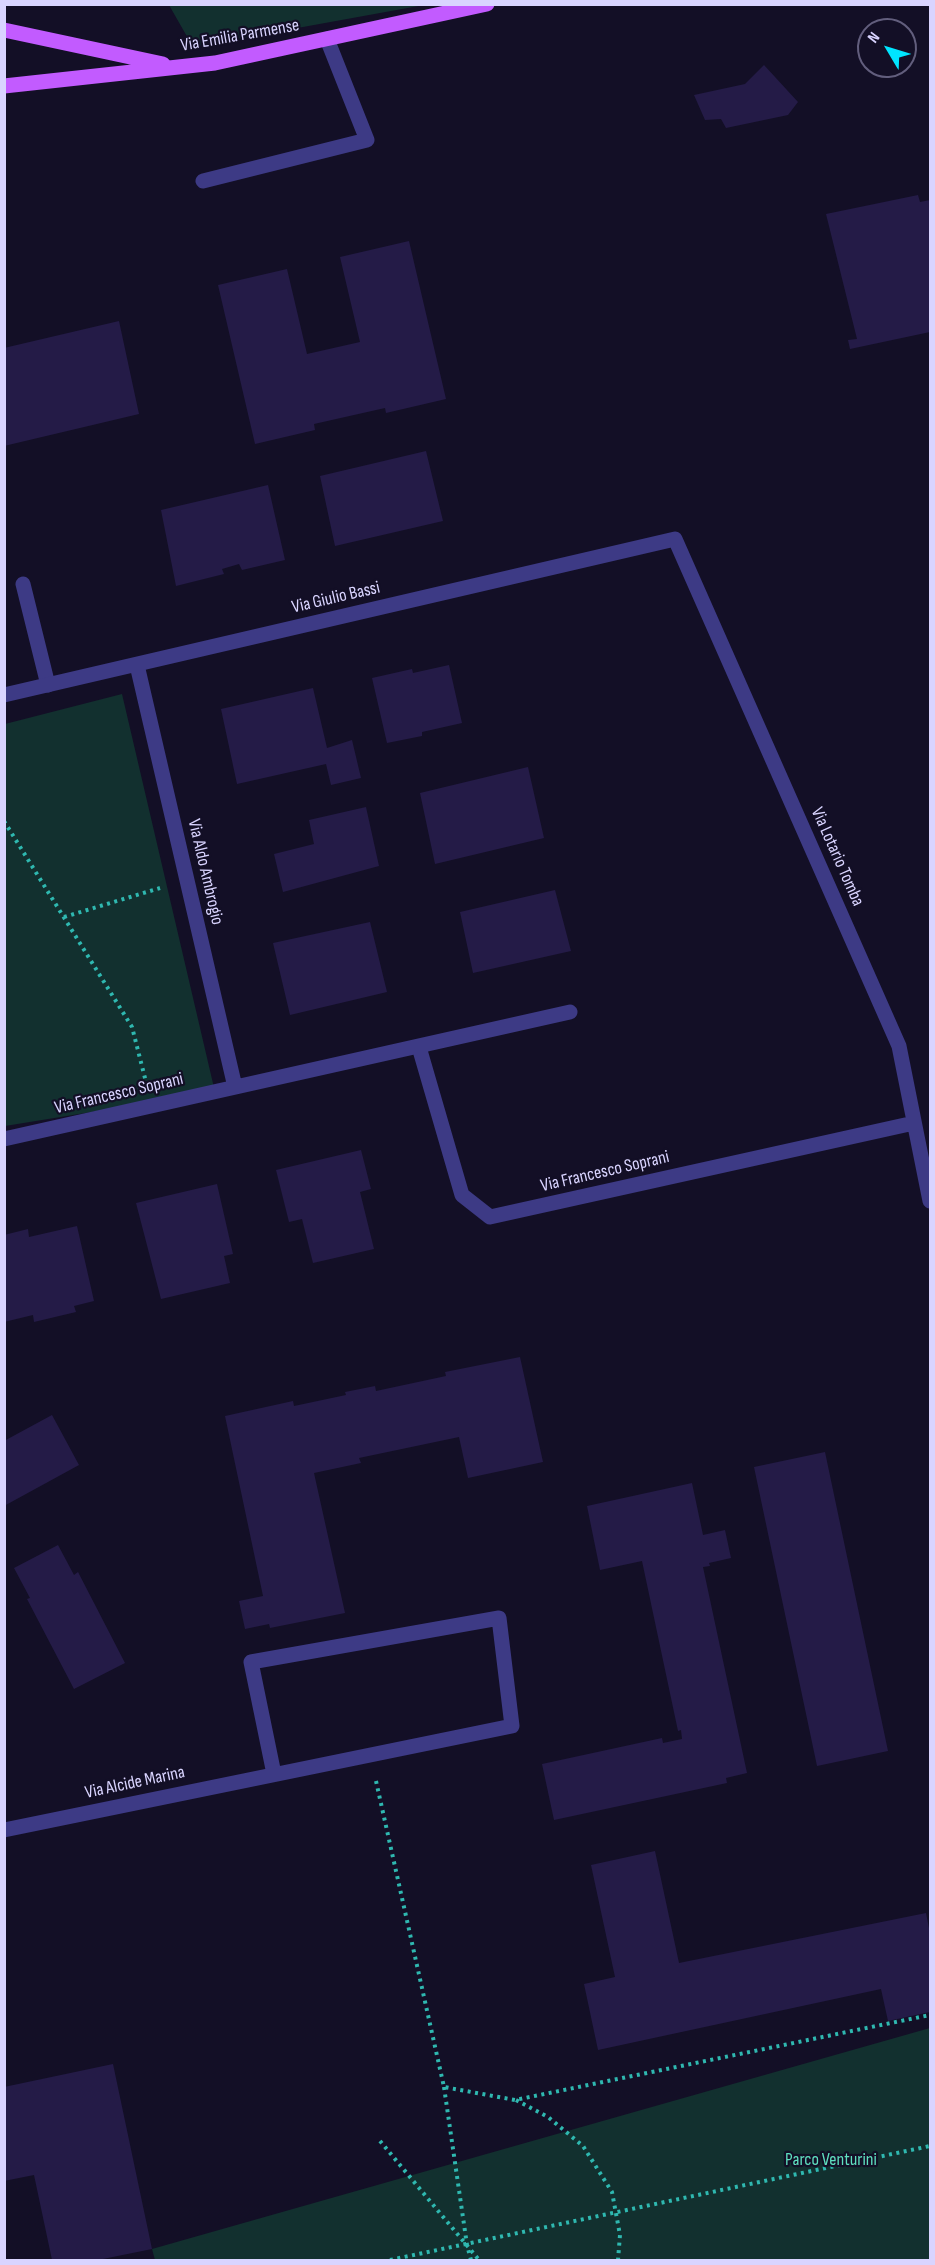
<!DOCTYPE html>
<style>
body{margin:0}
#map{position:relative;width:935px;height:2265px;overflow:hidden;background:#130f26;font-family:"Sofia Sans Condensed",sans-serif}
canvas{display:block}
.frame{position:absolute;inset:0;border:6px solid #d9d4ff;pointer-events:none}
.north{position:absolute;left:857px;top:18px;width:60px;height:60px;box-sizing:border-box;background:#130f26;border:2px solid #625e7d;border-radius:50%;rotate:308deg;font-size:16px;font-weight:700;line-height:24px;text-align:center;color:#d9d4ff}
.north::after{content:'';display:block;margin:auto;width:21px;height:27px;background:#00e5ff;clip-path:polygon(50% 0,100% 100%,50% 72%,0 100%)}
</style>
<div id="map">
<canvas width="935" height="2265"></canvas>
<div class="frame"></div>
<div class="north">N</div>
</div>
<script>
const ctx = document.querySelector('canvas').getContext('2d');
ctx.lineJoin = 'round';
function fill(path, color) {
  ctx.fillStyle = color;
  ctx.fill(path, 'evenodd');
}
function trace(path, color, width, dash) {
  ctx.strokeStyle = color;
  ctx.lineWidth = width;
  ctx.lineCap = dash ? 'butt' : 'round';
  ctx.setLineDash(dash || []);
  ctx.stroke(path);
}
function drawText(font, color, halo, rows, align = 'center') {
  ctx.font = font + ' "Sofia Sans Condensed",sans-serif';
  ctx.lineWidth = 4.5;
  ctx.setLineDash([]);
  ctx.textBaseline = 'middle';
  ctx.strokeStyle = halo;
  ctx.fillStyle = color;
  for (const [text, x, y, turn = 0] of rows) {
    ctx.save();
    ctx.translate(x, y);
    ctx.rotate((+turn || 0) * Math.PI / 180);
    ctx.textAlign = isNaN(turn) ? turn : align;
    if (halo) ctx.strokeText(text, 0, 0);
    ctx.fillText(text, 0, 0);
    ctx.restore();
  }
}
const green = new Path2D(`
 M 169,5 L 424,5 L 193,47 Z
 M 122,694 L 215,1092 L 5,1126 L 5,724 Z
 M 930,2028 L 930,2260 L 155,2260 L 152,2249 Z`);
const building = new Path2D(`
 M 764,65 L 798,102 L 788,115 L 726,128 L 721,119 L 705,120 L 694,95 L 745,84 Z
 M 918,195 L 920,202 L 930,200 L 930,332 L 850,349 L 848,340 L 857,339 L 826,214 Z
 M 409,241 L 446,399 L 386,413 L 385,408 L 314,424 L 315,430 L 255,444 L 218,285 L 287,269 L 307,354 L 360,342 L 340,257 Z
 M 119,321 L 139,414 L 4,446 L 4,348 Z
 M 426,451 L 443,521 L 335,546 L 320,476 Z
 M 268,485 L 285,560 L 242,570 L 239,564 L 222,569 L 224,574 L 176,586 L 161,510 Z
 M 449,665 L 462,723 L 422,732 L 422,736 L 387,743 L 372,678 L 412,669 L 413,673 Z
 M 313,688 L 327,748 L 352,740 L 361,778 L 331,785 L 326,764 L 237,784 L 221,709 Z
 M 528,767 L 544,838 L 435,864 L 420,793 Z
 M 366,807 L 379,866 L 283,892 L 274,854 L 314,844 L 309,820 Z
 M 555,890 L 571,951 L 473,973 L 460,912 Z
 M 370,922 L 387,992 L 290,1015 L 273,943 Z
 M 361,1150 L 371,1189 L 360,1192 L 374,1249 L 313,1263 L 302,1219 L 289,1222 L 276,1170 Z
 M 217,1184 L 233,1254 L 224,1256 L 230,1283 L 161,1299 L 136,1203 Z
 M 77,1226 L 94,1301 L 74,1306 L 76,1312 L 34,1322 L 33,1315 L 4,1322 L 4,1235 L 28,1229 L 29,1237 Z
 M 520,1357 L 543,1462 L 468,1478 L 459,1437 L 359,1458 L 361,1463 L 314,1473 L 345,1613 L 270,1628 L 269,1624 L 245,1629 L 239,1601 L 263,1596 L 225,1416 L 293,1401 L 294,1406 L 346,1395 L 345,1392 L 375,1386 L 376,1391 L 446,1376 L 445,1372 Z
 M 52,1415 L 79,1465 L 4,1506 L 4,1441 Z
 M 825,1452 L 888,1751 L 817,1766 L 754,1467 Z
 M 692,1483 L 703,1535 L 725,1530 L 731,1558 L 709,1563 L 710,1566 L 703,1567 L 747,1773 L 726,1778 L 727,1783 L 554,1820 L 542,1764 L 662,1738 L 663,1743 L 682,1739 L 681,1730 L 678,1731 L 642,1561 L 600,1570 L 587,1506 Z
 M 58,1545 L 74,1575 L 78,1572 L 125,1663 L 74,1689 L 27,1599 L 30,1598 L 14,1568 Z
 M 655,1851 L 679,1963 L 926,1913 L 930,1933 L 930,2012 L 888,2021 L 881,1989 L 598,2050 L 584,1984 L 615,1977 L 591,1865 Z
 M 113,2064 L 152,2249 L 98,2260 L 52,2260 L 34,2175 L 4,2181 L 4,2087 Z`);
const path = new Path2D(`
 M 4,821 L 132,1027 L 146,1082
 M 64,917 L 160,888
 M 376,1781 L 444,2087 L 515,2100 L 930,2015
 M 444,2087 L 467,2245 L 471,2260
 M 516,2100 L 548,2117 L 583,2146 L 612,2192 L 620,2235 L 618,2260
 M 380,2141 L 479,2260
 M 390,2260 L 930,2146`);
const lane = new Path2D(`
 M 203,181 L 367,140 L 327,39
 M 23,584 L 48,685
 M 4,1830 L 512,1726 L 499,1618 L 251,1662 L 274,1774`);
const street = new Path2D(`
 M 137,665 L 235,1087
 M 4,695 L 675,539 L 899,1046 L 930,1201
 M 419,1047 L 462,1195 L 490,1217 L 914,1123
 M 4,1139 L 570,1012`);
const primary = new Path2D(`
 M 4,30 L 163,64
 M 4,86 L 215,63 L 487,4`);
const streetNames = [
 ["Via Emilia Parmense",240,36,-10],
 ["Via Giulio Bassi",336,598,-13],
 ["Via Lotario Tomba",837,857,66],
 ["Via Aldo Ambrogio",205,872,77],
 ["Via Francesco Soprani",119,1094,-13],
 ["Via Francesco Soprani",605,1172,-13],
 ["Via Alcide Marina",135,1783,-12]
];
const parkNames = [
 ["Parco Venturini",831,2160]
];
fill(green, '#12302f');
fill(building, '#241b47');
trace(path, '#2fb8b0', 4, [3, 4.5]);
trace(lane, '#3d3a85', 15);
trace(street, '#3d3a85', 15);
trace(primary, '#c25bff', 15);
drawText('18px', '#d9d4ff', '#130f26', streetNames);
drawText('18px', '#5fe0c0', '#130f26', parkNames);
</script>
